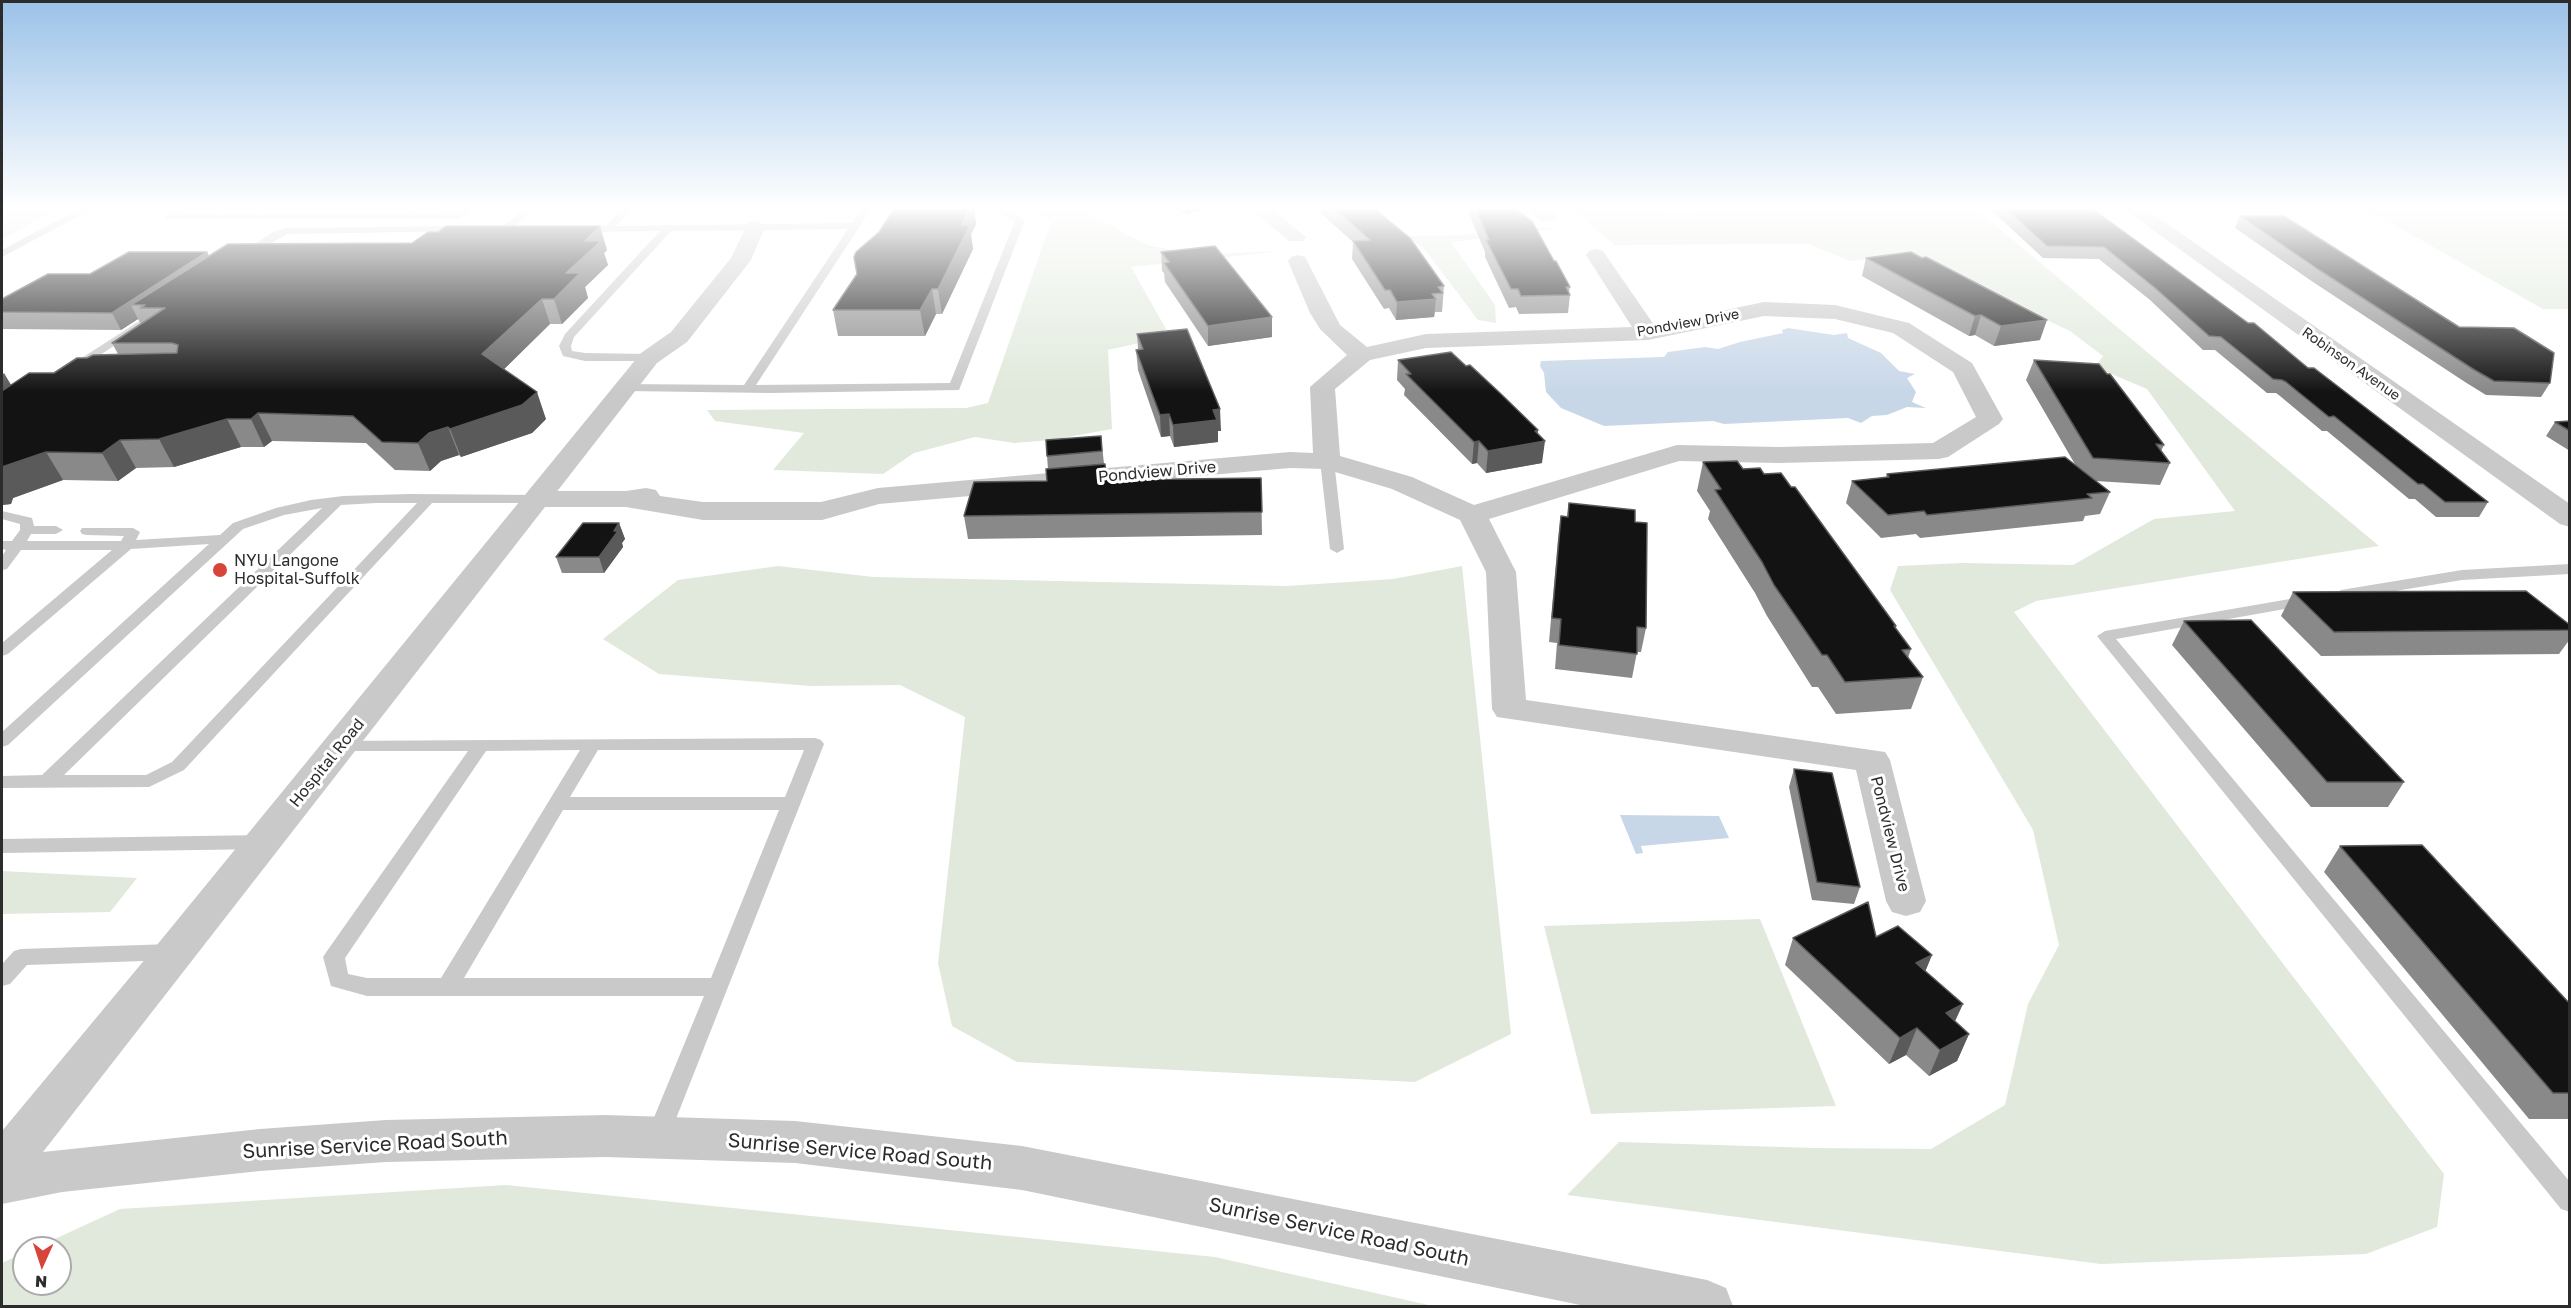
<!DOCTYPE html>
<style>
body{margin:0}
#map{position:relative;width:2571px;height:1308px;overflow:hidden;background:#fff;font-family:"Golos Text",sans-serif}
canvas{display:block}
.frame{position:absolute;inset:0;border:3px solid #2c2c2c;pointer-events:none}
.north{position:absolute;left:12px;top:1236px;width:60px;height:60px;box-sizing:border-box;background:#fff;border:2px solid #ababab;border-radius:50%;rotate:183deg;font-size:16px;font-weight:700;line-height:24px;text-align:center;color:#2c2c2c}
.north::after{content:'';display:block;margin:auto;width:21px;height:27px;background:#d7453a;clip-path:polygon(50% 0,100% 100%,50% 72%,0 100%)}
</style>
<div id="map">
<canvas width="2571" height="1308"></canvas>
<div class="frame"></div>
<div class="north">N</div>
</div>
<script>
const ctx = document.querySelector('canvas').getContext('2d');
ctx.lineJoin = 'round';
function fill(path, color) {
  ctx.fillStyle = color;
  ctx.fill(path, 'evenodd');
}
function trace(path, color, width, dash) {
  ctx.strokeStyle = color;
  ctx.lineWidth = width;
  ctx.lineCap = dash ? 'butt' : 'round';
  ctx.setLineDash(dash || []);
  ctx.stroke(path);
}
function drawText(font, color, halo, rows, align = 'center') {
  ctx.font = font + ' "Golos Text",sans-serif';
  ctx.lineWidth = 6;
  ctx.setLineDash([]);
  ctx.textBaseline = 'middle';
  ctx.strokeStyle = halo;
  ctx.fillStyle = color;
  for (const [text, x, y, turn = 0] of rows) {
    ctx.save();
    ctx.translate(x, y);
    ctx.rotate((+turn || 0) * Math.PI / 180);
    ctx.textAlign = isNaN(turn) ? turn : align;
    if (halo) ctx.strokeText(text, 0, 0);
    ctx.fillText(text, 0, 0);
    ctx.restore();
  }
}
const green = new Path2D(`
 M 2,209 L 58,209 L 2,239 Z
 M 1028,209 L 1080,209 L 1147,245 L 1196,255 L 1282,251 L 1131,267 L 1166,329 L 1152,340 L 1108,350 L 1112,429 L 1051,440 L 1014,443 L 975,437 L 914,453 L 883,474 L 773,470 L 804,433 L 715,421 L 707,410 L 966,408 L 988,403 L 1051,222 Z
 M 1572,209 L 1695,213 L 1702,209 L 1976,209 L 2379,546 L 2036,601 L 2014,612 L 2444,1174 L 2437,1227 L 2366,1254 L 2101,1264 L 1567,1195 L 1619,1142 L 1814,1148 L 1931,1149 L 2005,1105 L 2028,1004 L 2059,945 L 2033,830 L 1890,590 L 1898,566 L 1963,563 L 2073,565 L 2154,519 L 2235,511 L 2147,389 L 2095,367 L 2103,356 L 2070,331 L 1973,285 L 1885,257 L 1850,261 L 1809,244 L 1615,245 Z
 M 2343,209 L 2569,209 L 2569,309 L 2543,309 L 2382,218 Z
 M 1562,227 L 1523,234 L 1451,242 L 1495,305 L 1496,323 L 1478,320 L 1423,247 L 1409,239 L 1375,237 L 1462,235 L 1524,228 Z
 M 778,566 L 873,577 L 1287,586 L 1393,579 L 1462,566 L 1511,1034 L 1415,1082 L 1017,1062 L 952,1026 L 938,963 L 965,717 L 900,685 L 811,686 L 659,674 L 603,639 L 678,580 Z
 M 2,871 L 137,878 L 110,912 L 2,914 Z
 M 1760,919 L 1836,1106 L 1591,1114 L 1544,926 Z
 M 506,1185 L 1215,1257 L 1433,1306 L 2,1306 L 2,1263 L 24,1253 L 24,1284 L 60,1284 L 60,1248 L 35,1248 L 120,1209 Z`);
const water = new Path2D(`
 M 1788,328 L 1834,335 L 1847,333 L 1848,338 L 1881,353 L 1899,371 L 1915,374 L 1907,378 L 1916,392 L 1912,402 L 1926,408 L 1907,407 L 1887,415 L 1872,416 L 1861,423 L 1848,418 L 1724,424 L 1713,421 L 1604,426 L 1561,408 L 1546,392 L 1544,373 L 1540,366 L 1541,361 L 1664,357 L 1668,352 L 1705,347 L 1718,349 L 1740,342 L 1783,333 L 1782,330 Z
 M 1620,815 L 1719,816 L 1729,838 L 1641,846 L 1643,853 L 1636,854 Z`);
const service = new Path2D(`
 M 79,209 L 92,209 L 2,257 L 2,250 Z
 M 175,209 L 187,209 L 181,214 L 458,213 L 463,209 L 474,209 L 460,219 L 166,219 L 166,215 Z
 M 522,209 L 533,209 L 509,231 L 503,231 L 503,227 Z
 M 621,209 L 631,209 L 616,226 L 852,223 L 861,209 L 871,209 L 756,385 L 950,383 L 1015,221 L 991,209 L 1004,209 L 1025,220 L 959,390 L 770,393 L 627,391 L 623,390 L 621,387 L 623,384 L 744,385 L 848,229 L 671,231 L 574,337 L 571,346 L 572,351 L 585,353 L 649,354 L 655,358 L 653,361 L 585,361 L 563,356 L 559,346 L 565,334 L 660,231 L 580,232 L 575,229 L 580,226 L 606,226 Z
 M 464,226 L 469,229 L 467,231 L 287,234 L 246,258 L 237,256 L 273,232 L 286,228 Z
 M 158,309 L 162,310 L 162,314 L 73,373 L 69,374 L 63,370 Z
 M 1327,457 L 1334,461 L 1344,549 L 1337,553 L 1330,549 L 1320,461 Z
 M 409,494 L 538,495 L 545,499 L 538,503 L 432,503 L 184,770 L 149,787 L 2,788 L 2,776 L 42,775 L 322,508 L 284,515 L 243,529 L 8,745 L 2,747 L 2,732 L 209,544 L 131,549 L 8,654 L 2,656 L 2,643 L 112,550 L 21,550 L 7,569 L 2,570 L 2,556 L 6,550 L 2,549 L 2,541 L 12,541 L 20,530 L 20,524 L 2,519 L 2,511 L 32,518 L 34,526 L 56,526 L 63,530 L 56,534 L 31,534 L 27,541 L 121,541 L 124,536 L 87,535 L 82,534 L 80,531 L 82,528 L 133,528 L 140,532 L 136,540 L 220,535 L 233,523 L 276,508 L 311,500 L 343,496 ZM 376,503 L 417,503 L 172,762 L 146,775 L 64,775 L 341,505 Z
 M 2570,564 L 2570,574 L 2462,580 L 2341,600 L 2333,595 L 2341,590 L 2462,570 Z
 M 2307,596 L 2313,598 L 2315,601 L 2313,604 L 2116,639 L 2570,1182 L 2570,1212 L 2561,1209 L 2097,636 L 2105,631 Z
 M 815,738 L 821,740 L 824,744 L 666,1144 L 658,1148 L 650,1144 L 646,1137 L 704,996 L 367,996 L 331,986 L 323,957 L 327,951 L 468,751 L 342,751 L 336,749 L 333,745 L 336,741 ZM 580,750 L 441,978 L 367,978 L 348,974 L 345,958 L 486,751 ZM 598,750 L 804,750 L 785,797 L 570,797 ZM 563,810 L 779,810 L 711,978 L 464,978 Z
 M 263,835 L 270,837 L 273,842 L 270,847 L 263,849 L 2,853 L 2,839 Z
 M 172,944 L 179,946 L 183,952 L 179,958 L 172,960 L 27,965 L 10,984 L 2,986 L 2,964 L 14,951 L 21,949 Z`);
const minor = new Path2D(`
 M 1251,209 L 1272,209 L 1306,237 L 1303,241 L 1289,241 Z
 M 1528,209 L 1550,209 L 1558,217 L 1555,221 L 1541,221 Z
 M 2124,209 L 2146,209 L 2570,504 L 2570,527 L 2560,524 Z
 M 1596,249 L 1603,251 L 1654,325 L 1764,302 L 1835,305 L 1909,323 L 1972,363 L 2003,419 L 1999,424 L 1948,457 L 1939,459 L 1779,463 L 1679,461 L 1489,519 L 1516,572 L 1526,700 L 1885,752 L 1890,760 L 1926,901 L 1920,912 L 1906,916 L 1892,912 L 1886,901 L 1856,770 L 1497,717 L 1492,709 L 1486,572 L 1460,520 L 1392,489 L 1325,469 L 1290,468 L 879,504 L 822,520 L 703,520 L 626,507 L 538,507 L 528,505 L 524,499 L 528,493 L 538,491 L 626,491 L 646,488 L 656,490 L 660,496 L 703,502 L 821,502 L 878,488 L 1290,452 L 1313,453 L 1310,387 L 1347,355 L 1320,329 L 1310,313 L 1288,261 L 1291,257 L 1298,255 L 1305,257 L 1340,325 L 1367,347 L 1426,334 L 1632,327 L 1586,255 L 1589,251 ZM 1764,316 L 1835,319 L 1893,333 L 1953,372 L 1976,417 L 1933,443 L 1779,447 L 1677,445 L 1474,505 L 1412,477 L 1340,456 L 1335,389 L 1370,360 L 1426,348 L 1648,340 Z`);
const tertiary = new Path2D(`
 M 755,221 L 762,223 L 765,227 L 751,260 L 687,342 L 657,363 L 43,1152 L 260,1129 L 386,1120 L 605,1115 L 795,1121 L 1022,1146 L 1707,1280 L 1726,1288 L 1733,1306 L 1585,1306 L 1022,1190 L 795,1163 L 605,1157 L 386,1162 L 260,1171 L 62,1192 L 2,1204 L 2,1131 L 161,940 L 641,353 L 671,332 L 731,258 L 748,223 Z`);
const wall = new Path2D(`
 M 894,209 L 974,209 L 976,224 L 971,234 L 973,249 L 942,314 L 936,314 L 925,336 L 838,336 L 833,310 L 857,274 L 879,232 Z
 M 1175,209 L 1203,209 L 1186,214 Z
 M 1316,209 L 1375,209 L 1444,286 L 1442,312 L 1435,312 L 1434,317 L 1396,320 L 1389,308 L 1384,309 L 1352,259 L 1353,242 Z
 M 1467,209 L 1516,209 L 1554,261 L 1570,287 L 1569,292 L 1570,295 L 1568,313 L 1519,314 L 1516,307 L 1509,308 L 1485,257 L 1485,252 Z
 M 1990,209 L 2093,209 L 2488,502 L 2479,517 L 2436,517 L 2415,499 L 2409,499 L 2327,431 L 2322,431 L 2280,396 L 2276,393 L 2267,393 L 2215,350 L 2203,350 L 2150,300 L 2099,259 L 2043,258 Z
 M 2240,216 L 2459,327 L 2550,383 L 2541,397 L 2486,395 L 2465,382 L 2313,282 L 2235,228 Z
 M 607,250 L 604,253 L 608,265 L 585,287 L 588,298 L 562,324 L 550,324 L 504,369 L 546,419 L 532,433 L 461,457 L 459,455 L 441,461 L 430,471 L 395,470 L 366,443 L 272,441 L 264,447 L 241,447 L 174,467 L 136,468 L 118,481 L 63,480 L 13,498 L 11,504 L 2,505 L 2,373 L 11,385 L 54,373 L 87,358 L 118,354 L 112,343 L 141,324 L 138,319 L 121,330 L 2,329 L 2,299 L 90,274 L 207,252 L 209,256 Z
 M 1161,252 L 1272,317 L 1272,337 L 1208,346 L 1165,282 L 1164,273 L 1162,271 Z
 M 1866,258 L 2040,340 L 1994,346 L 1975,335 L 1969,336 L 1862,276 Z
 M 1137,334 L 1221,431 L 1218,431 L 1218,442 L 1174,447 L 1170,436 L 1161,437 L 1138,370 L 1136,350 L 1138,349 Z
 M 1398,360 L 1538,434 L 1542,463 L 1486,473 L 1477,463 L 1472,464 L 1404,395 L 1405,389 L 1397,380 Z
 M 2034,360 L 2164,445 L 2161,451 L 2170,463 L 2160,485 L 2096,481 L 2110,492 L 2100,514 L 2085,516 L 2083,521 L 1920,538 L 1916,534 L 1881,538 L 1846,503 L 1852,481 L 1886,477 L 1887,474 L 2076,466 L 2026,380 Z
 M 2570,421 L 2570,451 L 2546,436 L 2555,422 Z
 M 1101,436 L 1104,464 L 1107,480 L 1261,478 L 1262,535 L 968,539 L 964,516 L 1047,481 L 1048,469 L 1047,456 Z
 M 1703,462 L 1743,469 L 1896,626 L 1895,628 L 1911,649 L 1908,658 L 1923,677 L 1911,709 L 1836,714 L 1818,687 L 1812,687 L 1767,616 L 1755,593 L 1708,519 L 1710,511 L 1697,491 Z
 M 1569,503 L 1635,522 L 1646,628 L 1641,652 L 1637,652 L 1632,678 L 1555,669 L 1557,643 L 1549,642 L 1558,539 L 1561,516 L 1567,517 Z
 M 619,523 L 625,539 L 622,543 L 623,547 L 604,573 L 562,573 L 556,557 Z
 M 2293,592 L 2570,630 L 2570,639 L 2559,654 L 2321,656 L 2281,616 Z
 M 2184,621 L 2404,782 L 2388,807 L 2311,807 L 2172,645 Z
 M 1794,769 L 1860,887 L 1854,904 L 1812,900 L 1789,787 Z
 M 2340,846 L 2570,1004 L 2570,1119 L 2529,1119 L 2324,872 Z
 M 1876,937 L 1932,955 L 1925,971 L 1955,1022 L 1969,1034 L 1957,1061 L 1929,1076 L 1906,1055 L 1889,1064 L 1785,965 L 1793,938 Z`);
const shadedWall = new Path2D(`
 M 969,209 L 974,209 L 976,224 L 971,234 L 973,249 L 942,314 L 938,289 L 961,225 Z
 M 1186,209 L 1203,209 L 1186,214 Z
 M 600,226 L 607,250 L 604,253 L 608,265 L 585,287 L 588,298 L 562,324 L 554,299 L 566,273 L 585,241 Z
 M 207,252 L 215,268 L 145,305 L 131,305 L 138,319 L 121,330 L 112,313 Z
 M 932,289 L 936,314 L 925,336 L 920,310 Z
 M 542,299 L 550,324 L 492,381 L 482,354 Z
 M 1436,299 L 1434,317 L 1396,320 L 1397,302 Z
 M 1981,315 L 1975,335 L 1969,336 L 1975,316 Z
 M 1272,317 L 1272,337 L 1208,346 L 1208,326 Z
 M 2047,320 L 2040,340 L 1994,346 L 2001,326 Z
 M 4,373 L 20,400 L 2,413 L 2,375 Z
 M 537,392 L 546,419 L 532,433 L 461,457 L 450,429 Z
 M 1220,409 L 1221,431 L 1218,431 L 1218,442 L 1174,447 L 1173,425 L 1213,410 Z
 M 258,413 L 272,441 L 264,447 L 251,419 Z
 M 1169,414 L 1170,436 L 1161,437 L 1160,415 Z
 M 227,419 L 241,447 L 174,467 L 159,439 Z
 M 448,427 L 459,455 L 441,461 L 430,471 L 418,443 L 429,433 Z
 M 1538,430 L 1537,442 L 1545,441 L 1542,463 L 1486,473 L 1488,451 Z
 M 120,440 L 136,468 L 118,481 L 102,453 Z
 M 1479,441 L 1477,463 L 1472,464 L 1474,442 Z
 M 46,452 L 63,480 L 13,498 L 11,504 L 2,505 L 2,467 Z
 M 619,523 L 625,539 L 622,543 L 623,547 L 604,573 L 599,557 Z
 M 1932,955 L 1921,982 L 1916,963 Z
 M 1963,1004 L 1951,1030 L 1946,1013 Z
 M 1917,1028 L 1906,1055 L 1889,1064 L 1900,1038 Z
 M 1969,1034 L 1957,1061 L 1929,1076 L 1940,1050 Z`);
const building = new Path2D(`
 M 894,209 L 969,209 L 961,225 L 970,225 L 938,289 L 932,289 L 920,310 L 833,310 L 857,274 L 854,257 L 856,252 L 879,232 Z
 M 1335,209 L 1375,209 L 1410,238 L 1444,286 L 1438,287 L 1443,293 L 1432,294 L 1436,299 L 1397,302 L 1390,290 L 1385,290 L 1353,241 L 1370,240 Z
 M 1476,209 L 1516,209 L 1532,221 L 1554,261 L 1556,261 L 1570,287 L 1566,287 L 1570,295 L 1521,296 L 1518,289 L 1511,289 L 1486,240 L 1489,240 Z
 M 2006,209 L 2093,209 L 2248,323 L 2254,323 L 2308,368 L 2314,368 L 2488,502 L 2445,502 L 2423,484 L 2418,484 L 2334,416 L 2329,417 L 2286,382 L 2282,380 L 2273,379 L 2221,337 L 2209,336 L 2155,288 L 2104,247 L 2047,246 Z
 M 2240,216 L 2284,216 L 2459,327 L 2514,328 L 2554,353 L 2550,383 L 2494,381 L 2473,369 L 2319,270 Z
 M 446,226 L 600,226 L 585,241 L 601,241 L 566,273 L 580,273 L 554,299 L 542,299 L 482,354 L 537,392 L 522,405 L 450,429 L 448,427 L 429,433 L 418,443 L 382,442 L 353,416 L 258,413 L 251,419 L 227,419 L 159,439 L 120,440 L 102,453 L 46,452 L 2,467 L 2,391 L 29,373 L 54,373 L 77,358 L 87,358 L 93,355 L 177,353 L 178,345 L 172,343 L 112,343 L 165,308 L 140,308 L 145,305 L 131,305 L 228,244 L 412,243 L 428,232 L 438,232 Z
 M 1215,246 L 1272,317 L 1208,326 L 1164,263 L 1169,262 L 1161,252 Z
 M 129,252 L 207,252 L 112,313 L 2,312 L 2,299 L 48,274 L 90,274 Z
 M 1911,252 L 1922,258 L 1926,257 L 2047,320 L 2001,326 L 1981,315 L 1975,316 L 1866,258 Z
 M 1187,329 L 1220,409 L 1213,410 L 1217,420 L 1173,425 L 1169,414 L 1160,415 L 1136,350 L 1143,349 L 1137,334 Z
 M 1451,352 L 1466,366 L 1470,365 L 1502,395 L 1538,430 L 1535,431 L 1545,441 L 1488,451 L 1479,441 L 1474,442 L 1406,374 L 1411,374 L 1398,360 Z
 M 2034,360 L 2099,364 L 2107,374 L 2110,374 L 2164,445 L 2156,444 L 2170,463 L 2093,458 Z
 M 2570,421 L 2570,431 L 2555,422 Z
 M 1101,436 L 1102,451 L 1047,456 L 1046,440 Z
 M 2065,457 L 2110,492 L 2087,494 L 2092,498 L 1927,515 L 1924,511 L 1888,515 L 1852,481 L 1889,477 L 1887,474 Z
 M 1737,461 L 1743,469 L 1760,468 L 1764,474 L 1781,473 L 1791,487 L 1795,487 L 1896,626 L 1894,626 L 1911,649 L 1902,650 L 1923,677 L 1845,682 L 1827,655 L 1822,655 L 1774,585 L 1762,562 L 1715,490 L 1721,489 L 1703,462 Z
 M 1105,464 L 1107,480 L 1261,478 L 1262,512 L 964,516 L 974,482 L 1047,481 L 1046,469 Z
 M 1569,503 L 1635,510 L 1635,522 L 1647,523 L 1646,628 L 1637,627 L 1637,654 L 1559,645 L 1561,619 L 1552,618 L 1561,516 L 1568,517 Z
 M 583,523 L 619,523 L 614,531 L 618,531 L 599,557 L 556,557 Z
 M 2526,591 L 2570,625 L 2570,630 L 2334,632 L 2293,592 Z
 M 2251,620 L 2404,782 L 2327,782 L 2184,621 Z
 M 1794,769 L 1832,773 L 1860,887 L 1817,882 Z
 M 2422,845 L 2570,1004 L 2570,1093 L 2553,1093 L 2340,846 Z
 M 1868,902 L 1876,937 L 1898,926 L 1932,955 L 1916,963 L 1963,1004 L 1946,1013 L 1969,1034 L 1940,1050 L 1917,1028 L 1900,1038 L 1793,938 Z`);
const markers = [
 [220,570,8,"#d7453a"]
];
const farStreetnames = [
 ["Pondview Drive",1688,323,-10],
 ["Robinson Avenue",2351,364,35]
];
const streetNames = [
 ["Pondview Drive",1157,472,-5],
 ["Hospital Road",327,763,-51],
 ["Pondview Drive",1890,834,76]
];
const poiNames = [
 ["NYU Langone",234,561],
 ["Hospital-Suffolk",234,579]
];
const nearStreetnames = [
 ["Sunrise Service Road South",375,1145,-3],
 ["Sunrise Service Road South",860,1152,5],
 ["Sunrise Service Road South",1339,1232,12]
];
fill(green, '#e0e9db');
fill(water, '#c8d7e8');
fill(service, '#c9c9c9');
fill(minor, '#c9c9c9');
fill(tertiary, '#c9c9c9');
fill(wall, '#898989');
fill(shadedWall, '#5a5a5a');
fill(building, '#131313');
trace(building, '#5a5a5a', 1.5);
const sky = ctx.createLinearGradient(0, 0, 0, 392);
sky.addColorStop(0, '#9bc2e8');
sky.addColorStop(0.53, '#fff');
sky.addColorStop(1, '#ffffff00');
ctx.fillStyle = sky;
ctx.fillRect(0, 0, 2571, 392);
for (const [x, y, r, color] of markers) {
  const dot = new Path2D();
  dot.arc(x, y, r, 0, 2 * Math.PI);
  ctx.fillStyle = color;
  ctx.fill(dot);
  trace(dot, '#fff', 2);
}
drawText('14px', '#2c2c2c', '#fff', farStreetnames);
drawText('16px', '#2c2c2c', '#fff', streetNames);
drawText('16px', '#2c2c2c', '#fff', poiNames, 'left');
drawText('20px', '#2c2c2c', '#fff', nearStreetnames);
</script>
